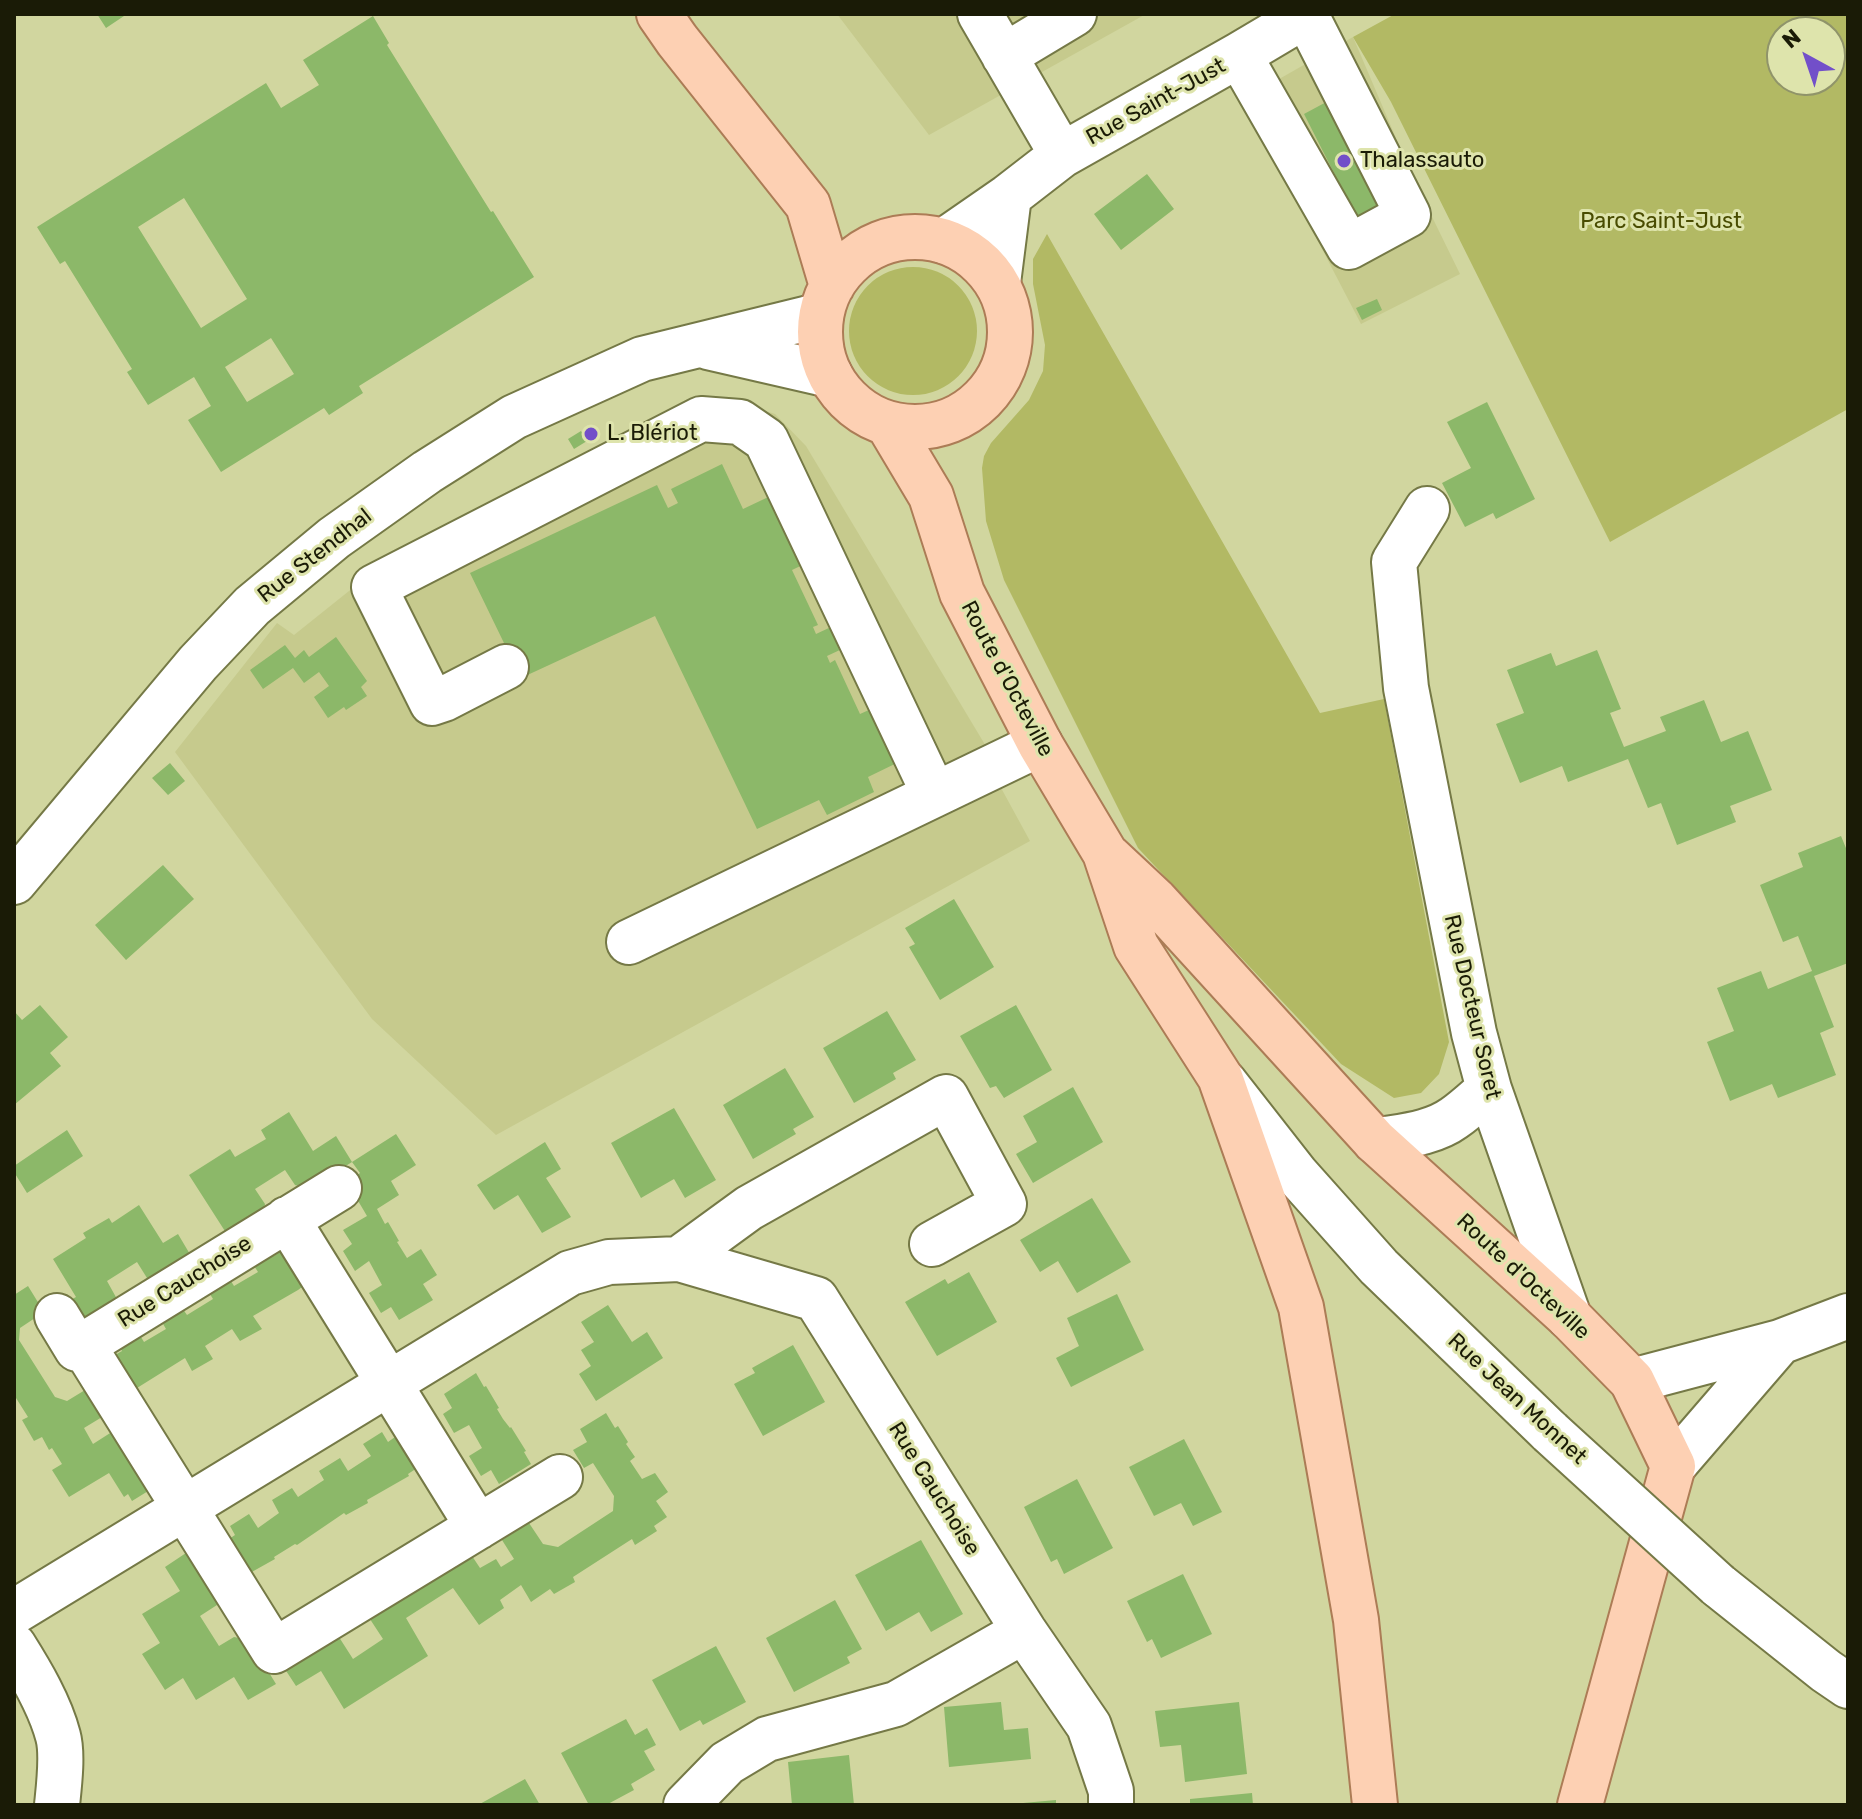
<!DOCTYPE html>
<meta charset="utf-8">
<style>
body{margin:0}
#map{position:relative;width:1862px;height:1819px;overflow:hidden;background:#d1d69f;font-family:Rubik,sans-serif}
canvas{display:block}
.frame{position:absolute;inset:0;border:16px solid #1a1b06;pointer-events:none}
.north{position:absolute;left:1766px;top:16px;width:80px;height:80px;box-sizing:border-box;background:#dee4ac;border:2px solid #90946a;border-radius:50%;rotate:320deg;font-size:22px;font-weight:700;line-height:32px;text-align:center;color:#1a1b06}
.north::after{content:'';display:block;margin:auto;width:28px;height:36px;background:#724fc9;clip-path:polygon(50% 0,100% 100%,50% 72%,0 100%)}
</style>
<div id="map">
<canvas width="1862" height="1819"></canvas>
<div class="frame"></div>
<div class="north">N</div>
</div>
<script>
const ctx = document.querySelector('canvas').getContext('2d');
ctx.lineJoin = 'round';
function fill(path, color) {
  ctx.fillStyle = color;
  ctx.fill(path, 'evenodd');
}
function trace(path, color, width, dash) {
  ctx.strokeStyle = color;
  ctx.lineWidth = width;
  ctx.lineCap = dash ? 'butt' : 'round';
  ctx.setLineDash(dash || []);
  ctx.stroke(path);
}
function drawText(font, color, halo, rows, align = 'center') {
  ctx.font = font + ' Rubik,sans-serif';
  ctx.lineWidth = 6;
  ctx.setLineDash([]);
  ctx.textBaseline = 'middle';
  ctx.strokeStyle = halo;
  ctx.fillStyle = color;
  for (const [text, x, y, turn = 0] of rows) {
    ctx.save();
    ctx.translate(x, y);
    ctx.rotate((+turn || 0) * Math.PI / 180);
    ctx.textAlign = isNaN(turn) ? turn : align;
    if (halo) ctx.strokeText(text, 0, 0);
    ctx.fillText(text, 0, 0);
    ctx.restore();
  }
}
const built = new Path2D(`
 M 837,14 L 1146,14 L 929,135 Z
 M 1353,37 L 1413,178 L 1460,274 L 1361,324 L 1244,99 Z
 M 731,400 L 775,414 L 806,446 L 987,748 L 1000,786 L 1030,841 L 496,1135 L 372,1019 L 175,752 L 277,623 L 294,635 L 389,559 Z`);
const green = new Path2D(`
 M 1395,14 L 1848,14 L 1848,409 L 1610,542 L 1391,102 L 1353,37 ZM 1782,32 L 1830,32 L 1830,80 L 1782,80 Z
 M 1047,234 L 1320,713 L 1384,699 L 1449,1042 L 1439,1074 L 1421,1093 L 1394,1098 L 1341,1064 L 1138,848 L 1004,580 L 986,521 L 982,468 L 984,456 L 991,443 L 1029,400 L 1043,371 L 1045,345 L 1033,284 L 1033,259 Z
 M849 331a64 64 0 1 1 128 0a64 64 0 1 1-128 0Z`);
const building = new Path2D(`
 M 97,14 L 127,14 L 106,28 Z
 M 373,16 L 389,43 L 387,45 L 491,212 L 493,211 L 534,277 L 359,386 L 363,393 L 329,415 L 324,408 L 221,472 L 188,420 L 211,406 L 194,377 L 148,405 L 127,372 L 132,369 L 65,261 L 60,264 L 37,227 L 266,83 L 281,108 L 319,85 L 303,60 ZM 184,198 L 247,299 L 201,328 L 138,227 ZM 271,338 L 294,374 L 247,402 L 225,367 Z
 M 1330,100 L 1384,209 L 1359,222 L 1304,114 Z
 M 1147,174 L 1174,209 L 1121,250 L 1094,214 Z
 M 1377,299 L 1382,310 L 1362,320 L 1356,308 Z
 M 1487,402 L 1535,499 L 1496,519 L 1493,513 L 1465,527 L 1442,483 L 1471,468 L 1447,422 Z
 M 581,431 L 587,441 L 574,449 L 568,439 Z
 M 722,464 L 743,509 L 781,491 L 813,560 L 792,570 L 818,625 L 813,627 L 816,634 L 831,627 L 842,649 L 827,656 L 830,663 L 835,660 L 860,714 L 880,705 L 905,759 L 868,777 L 874,792 L 827,815 L 819,800 L 757,829 L 655,616 L 521,678 L 470,573 L 657,485 L 668,508 L 678,503 L 671,489 Z
 M 336,637 L 367,681 L 361,687 L 367,696 L 346,710 L 344,707 L 328,718 L 314,697 L 329,686 L 319,672 L 304,683 L 293,668 L 263,689 L 250,670 L 285,645 L 295,658 L 304,650 L 309,657 Z
 M 1597,650 L 1621,709 L 1610,713 L 1624,747 L 1666,731 L 1660,717 L 1704,700 L 1721,742 L 1748,731 L 1772,790 L 1730,806 L 1736,822 L 1677,845 L 1661,803 L 1648,808 L 1628,759 L 1568,782 L 1562,766 L 1520,783 L 1496,724 L 1524,713 L 1507,670 L 1551,653 L 1556,666 Z
 M 170,763 L 185,781 L 168,795 L 152,778 Z
 M 1841,836 L 1848,853 L 1848,963 L 1814,976 L 1834,1027 L 1820,1033 L 1836,1075 L 1778,1098 L 1772,1084 L 1730,1101 L 1707,1042 L 1734,1031 L 1717,988 L 1761,971 L 1768,989 L 1812,971 L 1798,936 L 1783,942 L 1760,885 L 1803,867 L 1798,853 Z
 M 163,865 L 194,899 L 126,960 L 95,925 Z
 M 954,899 L 994,967 L 940,1000 L 909,947 L 915,944 L 905,928 Z
 M 40,1005 L 68,1037 L 50,1053 L 61,1066 L 14,1105 L 14,1011 L 22,1020 Z
 M 1016,1005 L 1052,1070 L 1004,1098 L 996,1086 L 990,1088 L 960,1036 Z
 M 887,1011 L 916,1060 L 893,1073 L 896,1079 L 854,1103 L 823,1048 Z
 M 785,1068 L 814,1117 L 793,1129 L 796,1134 L 753,1159 L 723,1105 Z
 M 1073,1087 L 1103,1142 L 1033,1183 L 1016,1154 L 1037,1142 L 1023,1116 Z
 M 674,1108 L 716,1180 L 685,1198 L 674,1179 L 641,1198 L 611,1143 Z
 M 289,1112 L 313,1151 L 336,1136 L 352,1162 L 309,1189 L 295,1185 L 285,1170 L 255,1189 L 265,1204 L 262,1219 L 230,1239 L 189,1175 L 230,1149 L 235,1157 L 266,1139 L 261,1130 Z
 M 67,1130 L 83,1156 L 27,1193 L 14,1172 L 14,1166 Z
 M 396,1134 L 416,1165 L 391,1181 L 399,1195 L 377,1209 L 385,1224 L 388,1222 L 399,1241 L 397,1242 L 407,1258 L 421,1249 L 437,1275 L 423,1284 L 433,1300 L 399,1320 L 391,1307 L 381,1313 L 369,1293 L 382,1285 L 369,1261 L 355,1271 L 343,1251 L 352,1244 L 343,1230 L 367,1216 L 347,1182 L 360,1173 L 352,1162 Z
 M 545,1142 L 561,1169 L 546,1178 L 571,1217 L 542,1233 L 518,1195 L 494,1210 L 477,1185 Z
 M 1092,1198 L 1131,1262 L 1077,1293 L 1058,1261 L 1040,1272 L 1020,1240 Z
 M 139,1205 L 163,1243 L 178,1234 L 194,1261 L 161,1282 L 147,1278 L 137,1262 L 107,1281 L 117,1299 L 80,1333 L 63,1304 L 76,1297 L 53,1259 L 86,1238 L 83,1233 L 109,1218 L 112,1223 Z
 M 289,1246 L 310,1281 L 298,1290 L 253,1316 L 262,1329 L 240,1341 L 232,1329 L 205,1346 L 213,1359 L 192,1371 L 185,1358 L 129,1393 L 108,1359 L 122,1351 L 116,1341 L 136,1329 L 144,1342 L 166,1329 L 158,1315 L 178,1302 L 187,1315 L 213,1299 L 205,1286 L 226,1273 L 234,1286 L 258,1272 L 249,1258 L 268,1247 L 274,1256 Z
 M 969,1272 L 997,1322 L 937,1356 L 905,1302 L 945,1279 L 948,1284 Z
 M 28,1286 L 44,1312 L 20,1328 L 19,1340 L 55,1397 L 67,1401 L 90,1387 L 107,1414 L 84,1428 L 93,1444 L 118,1428 L 153,1488 L 132,1501 L 128,1494 L 124,1497 L 109,1473 L 69,1497 L 52,1470 L 62,1464 L 52,1448 L 49,1450 L 42,1437 L 34,1441 L 22,1420 L 28,1417 L 16,1398 L 14,1399 L 14,1295 Z
 M 1117,1294 L 1144,1350 L 1071,1387 L 1056,1358 L 1079,1346 L 1067,1318 Z
 M 608,1305 L 632,1342 L 647,1332 L 663,1358 L 596,1401 L 579,1374 L 591,1366 L 581,1350 L 594,1342 L 581,1322 Z
 M 793,1345 L 825,1402 L 763,1436 L 734,1384 L 755,1373 L 752,1368 Z
 M 476,1373 L 484,1387 L 486,1386 L 499,1408 L 497,1409 L 503,1419 L 510,1428 L 511,1427 L 526,1451 L 524,1452 L 531,1464 L 499,1484 L 491,1470 L 481,1476 L 469,1456 L 482,1448 L 469,1425 L 454,1433 L 443,1414 L 452,1408 L 444,1394 Z
 M 606,1413 L 615,1428 L 618,1426 L 628,1442 L 626,1444 L 635,1457 L 630,1461 L 642,1479 L 655,1473 L 668,1492 L 656,1501 L 667,1517 L 654,1526 L 657,1531 L 635,1545 L 632,1539 L 573,1577 L 575,1582 L 554,1594 L 550,1589 L 531,1602 L 521,1585 L 500,1600 L 504,1608 L 479,1625 L 453,1588 L 406,1618 L 428,1656 L 344,1709 L 321,1671 L 296,1686 L 279,1660 L 337,1634 L 353,1659 L 383,1639 L 366,1613 L 468,1550 L 480,1568 L 496,1559 L 501,1567 L 514,1559 L 502,1540 L 529,1523 L 543,1544 L 558,1547 L 613,1511 L 614,1496 L 593,1463 L 584,1468 L 573,1450 L 587,1442 L 580,1429 Z
 M 382,1432 L 388,1442 L 402,1432 L 423,1464 L 408,1474 L 409,1476 L 367,1500 L 368,1503 L 346,1515 L 344,1513 L 297,1545 L 295,1544 L 274,1557 L 275,1559 L 241,1578 L 220,1545 L 235,1535 L 230,1526 L 249,1514 L 258,1528 L 279,1513 L 272,1500 L 292,1488 L 298,1497 L 324,1480 L 319,1471 L 340,1458 L 348,1471 L 371,1456 L 363,1444 Z
 M 1184,1439 L 1222,1512 L 1193,1526 L 1181,1503 L 1154,1516 L 1129,1467 Z
 M 1077,1479 L 1113,1548 L 1064,1574 L 1057,1559 L 1051,1562 L 1024,1507 Z
 M 921,1540 L 963,1614 L 931,1632 L 919,1612 L 886,1631 L 855,1575 Z
 M 192,1549 L 219,1593 L 217,1605 L 200,1616 L 219,1646 L 234,1637 L 249,1640 L 276,1684 L 248,1700 L 234,1677 L 196,1700 L 183,1678 L 165,1690 L 142,1654 L 160,1643 L 142,1614 L 180,1591 L 165,1567 Z
 M 1183,1574 L 1212,1634 L 1161,1658 L 1152,1639 L 1147,1642 L 1127,1601 Z
 M 835,1600 L 862,1649 L 847,1657 L 850,1663 L 794,1692 L 766,1638 Z
 M 716,1646 L 746,1702 L 703,1725 L 700,1720 L 680,1731 L 652,1680 Z
 M 1001,1702 L 1004,1730 L 1028,1728 L 1031,1759 L 949,1767 L 944,1707 Z
 M 1239,1702 L 1247,1774 L 1185,1782 L 1181,1745 L 1160,1747 L 1155,1711 Z
 M 626,1719 L 635,1735 L 647,1728 L 656,1745 L 644,1751 L 655,1770 L 631,1784 L 634,1790 L 606,1805 L 589,1805 L 561,1753 Z
 M 849,1755 L 854,1805 L 792,1805 L 788,1762 Z
 M 525,1779 L 540,1805 L 478,1805 Z
 M 1252,1793 L 1253,1805 L 1190,1805 L 1190,1799 Z
 M 1056,1800 L 1056,1805 L 1023,1805 L 1023,1803 Z`);
const minor = new Path2D(`
 M 980,14 L 1062,155
 M 1239,55 L 1349,247 L 1408,215 L 1306,15
 M 1004,56 L 1074,14
 M 944,241 L 1009,196 L 1062,155 L 1239,55 L 1308,14
 M 998,283 L 1009,196
 M 708,347 L 830,375
 M 1427,509 L 1394,562 L 1406,688 L 1474,1033 L 1489,1089 L 1569,1317
 M 506,667 L 444,699 L 432,703 L 374,587 L 701,419 L 740,422 L 766,440 L 934,794
 M 14,882 L 198,663 L 252,606 L 334,538 L 427,472 L 514,417 L 642,359 L 821,315
 M 629,942 L 1040,744
 M 1225,1083 L 1297,1175 L 1379,1267 L 1550,1432
 M 1375,1141 C 1401,1136 1432,1134 1454,1118 C 1467,1109 1478,1098 1489,1089
 M 287,1219 L 478,1527
 M 679,1259 L 749,1208 L 946,1097 L 1004,1204 L 932,1244
 M 57,1316 L 77,1349 L 339,1188
 M 83,1345 L 274,1651 L 560,1477
 M 1632,1381 L 1780,1342 L 1848,1316
 M 1673,1466 L 1780,1342
 M 1718,1585 L 1826,1671 L 1848,1686
 M 14,1612 L 570,1273 L 609,1262 L 679,1259 L 816,1299 L 1024,1631 L 1089,1726 L 1111,1791 L 1111,1805
 M 14,1646 C 31,1673 50,1705 58,1736 C 63,1754 59,1786 57,1805
 M 686,1805 L 727,1763 L 767,1739 L 896,1704 L 1024,1631`);
const major = new Path2D(`
 M 659,14 L 677,40 L 808,205 L 832,286
 M820 332a95 95 0 1 1 190 0a95 95 0 1 1-190 0Z
 M 888,424 L 931,496 L 962,593 L 1040,744 L 1105,853 L 1136,946 L 1220,1077 L 1301,1307 L 1356,1620 L 1375,1805
 M 1109,857 L 1155,900 L 1375,1141 L 1569,1317 L 1632,1381 L 1673,1466 L 1580,1805`);
const minorBridge = new Path2D(`
 M 1550,1432 L 1718,1585`);
const markers = [
 [1344,161,8,"#724fc9"],
 [591,434,8,"#724fc9"]
];
const streetNames = [
 ["Rue Saint-Just",1156,102,-29],
 ["Rue Stendhal",315,556,-38],
 ["Route d'Octeville",1007,679,62],
 ["Rue Docteur Soret",1472,1007,77],
 ["Route d'Octeville",1523,1277,43],
 ["Rue Cauchoise",185,1282,-32],
 ["Rue Jean Monnet",1517,1399,43],
 ["Rue Cauchoise",934,1489,58]
];
const poiNames = [
 ["Thalassauto",1360,161],
 ["L. Blériot",607,434]
];
const parkNames = [
 ["Parc Saint-Just",1661,222]
];
fill(built, '#c6ca8d');
fill(green, '#b2b964');
fill(building, '#8cb869');
trace(minor, '#757946', 48);
trace(major, '#ac7c56', 48);
trace(minor, '#fff', 44);
trace(major, '#fdd0b3', 44);
trace(minorBridge, '#757946', 48, []);
trace(minorBridge, '#fff', 44);
for (const [x, y, r, color] of markers) {
  const dot = new Path2D();
  dot.arc(x, y, r, 0, 2 * Math.PI);
  ctx.fillStyle = color;
  ctx.fill(dot);
  trace(dot, '#dee4ac', 3);
}
drawText('22px', '#1a1b06', '#dee4ac', streetNames);
drawText('22px', '#1a1b06', '#dee4ac', poiNames, 'left');
drawText('22px', '#494c01', '#dee4ac', parkNames);
</script>
